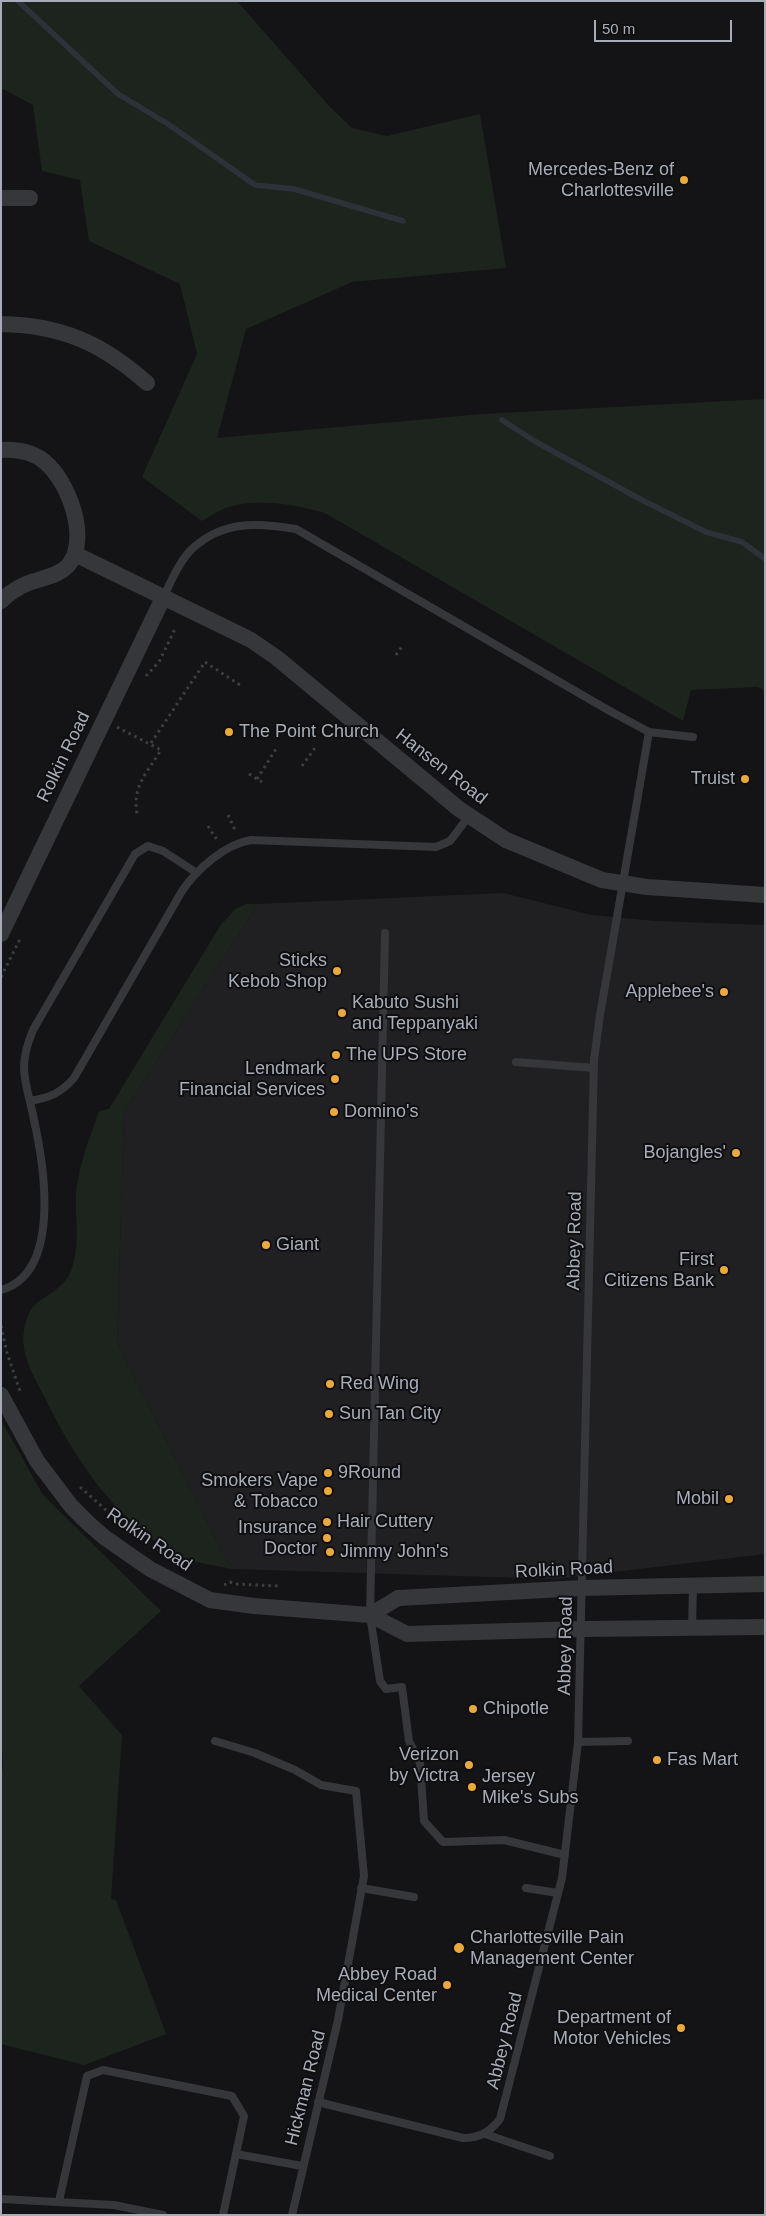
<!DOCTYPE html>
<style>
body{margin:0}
#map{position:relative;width:766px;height:2216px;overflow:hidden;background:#141416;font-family:Helvetica,sans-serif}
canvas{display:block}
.frame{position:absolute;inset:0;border:2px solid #a7acb6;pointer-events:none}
.scale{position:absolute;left:594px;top:20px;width:138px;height:22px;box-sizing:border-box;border:2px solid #a7acb6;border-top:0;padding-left:6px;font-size:15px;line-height:18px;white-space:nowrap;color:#a7acb6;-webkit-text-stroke:4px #0f0f11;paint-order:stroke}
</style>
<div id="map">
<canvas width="766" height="2216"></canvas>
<div class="frame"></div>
<div class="scale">50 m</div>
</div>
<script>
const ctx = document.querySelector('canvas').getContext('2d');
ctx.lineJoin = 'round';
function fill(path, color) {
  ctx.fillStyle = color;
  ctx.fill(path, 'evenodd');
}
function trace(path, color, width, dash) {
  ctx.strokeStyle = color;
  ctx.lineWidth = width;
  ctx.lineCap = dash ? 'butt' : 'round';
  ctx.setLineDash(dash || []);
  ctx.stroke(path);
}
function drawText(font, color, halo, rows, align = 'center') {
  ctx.font = font + ' Helvetica,sans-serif';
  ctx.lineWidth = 4;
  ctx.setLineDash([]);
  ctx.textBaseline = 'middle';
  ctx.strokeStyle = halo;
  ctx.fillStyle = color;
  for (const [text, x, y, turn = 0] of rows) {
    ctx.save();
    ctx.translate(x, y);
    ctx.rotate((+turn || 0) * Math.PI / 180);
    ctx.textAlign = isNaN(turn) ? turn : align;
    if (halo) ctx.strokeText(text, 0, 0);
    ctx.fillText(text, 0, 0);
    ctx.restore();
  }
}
const built = new Path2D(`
 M 503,893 L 591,915 L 656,921 L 765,925 L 765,1554 L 556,1579 L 231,1569 L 117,1343 L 124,1112 L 258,904 Z`);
const green = new Path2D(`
 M 1,1 L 237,1 L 330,107 L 352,128 L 387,136 L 480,114 L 506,268 L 352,282 L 246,329 L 217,438 L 483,414 L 765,399 L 765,690 L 757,687 L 691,690 L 683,721 L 325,513 C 295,505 257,497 226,508 C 218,511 209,517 202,521 L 142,477 L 197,354 L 180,284 L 89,241 L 80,180 L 42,171 L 33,105 L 1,88 Z
 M 246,904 L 258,904 L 124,1112 L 117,1343 L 231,1569 C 215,1565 189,1562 176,1555 C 113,1518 74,1458 43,1394 C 33,1375 20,1353 24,1330 C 25,1324 29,1310 34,1306 C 45,1295 63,1289 70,1273 C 81,1247 75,1222 76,1195 C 78,1167 90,1137 99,1111 L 109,1109 L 220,926 L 235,909 Z
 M 1,1420 L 43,1495 L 161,1611 L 79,1686 L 122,1735 L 111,1899 L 116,1900 L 166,2034 L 84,2065 L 1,2044 L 1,1781 L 3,1765 L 1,1729 Z`);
const stream = new Path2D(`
 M 18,1 L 118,94 L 168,124 L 255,185 L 294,189 L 403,221
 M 502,420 L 536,442 L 640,499 L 706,532 L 742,542 L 765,559`);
const path = new Path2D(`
 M 396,655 L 403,645
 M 146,676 L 159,662 L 175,629
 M 117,727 L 161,750 C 147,773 132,786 137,814
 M 151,743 L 205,662 L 240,685
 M 302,766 L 317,745
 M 249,774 L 262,782
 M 257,779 L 276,749
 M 228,815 L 236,832
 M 208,826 L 217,840
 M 1,977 L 20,939
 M 1,1326 L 7,1353 L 20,1391
 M 80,1487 L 132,1533
 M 141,1539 L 187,1567
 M 224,1585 L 230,1582 L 235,1584 L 279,1586`);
const service = new Path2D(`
 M 163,598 C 171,582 179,561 193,548 C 224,520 258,523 296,529 L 608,710 L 649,732 L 693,737
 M 385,933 L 370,1615 L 380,1681 L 386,1689 L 402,1687 L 409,1741 L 420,1763 L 424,1821 L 443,1842 L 504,1840 L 565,1855
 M 516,1062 L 594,1068
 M 30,1101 C 49,1098 61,1093 74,1078 L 182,891 C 196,870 225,844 251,840 L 436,847 L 450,841 L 469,816
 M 1,1290 C 62,1273 44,1165 34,1120 C 31,1102 24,1084 24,1067 C 24,1053 28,1042 33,1030 L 135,854 L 148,846 L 163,851 L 197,873
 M 692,1628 L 693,1585
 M 215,1741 L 255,1753 L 295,1770 L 321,1785 L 356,1791 L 364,1876 L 338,2020 L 292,2215
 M 578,1742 L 628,1741
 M 361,1888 L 414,1897
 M 526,1888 L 558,1893
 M 318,2102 L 463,2138 C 480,2138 490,2132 500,2119 L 562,1878 L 578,1742 L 594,1060 L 600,1015 L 649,732
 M 485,2134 L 550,2156
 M 236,2154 L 302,2166
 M 1,2199 L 114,2205 L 163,2215
 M 59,2201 L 87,2076 L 103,2070 L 232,2096 L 244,2116 L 223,2215`);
const minor = new Path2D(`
 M 1,198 L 30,198
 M 1,324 C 61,325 102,343 147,383
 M 1,450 C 16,449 33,452 45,462 C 68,481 89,536 70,563 C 61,576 41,578 26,584 C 17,588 8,594 1,601
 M 75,554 L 251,640 L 277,658 L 459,809 L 506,840 L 602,880 L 647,887 L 765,895
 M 1,934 L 163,598
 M 1,1395 L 37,1461 L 71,1506 L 87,1522 L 104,1537 L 150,1569 L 210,1600 L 254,1606 L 370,1615 L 407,1634 L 581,1629 L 765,1627
 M 370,1615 L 398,1598 L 582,1588 L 765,1584`);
const markers = [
 [684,180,5,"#eaa938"],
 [229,732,5,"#eaa938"],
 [745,779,5,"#eaa938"],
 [337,971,5,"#eaa938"],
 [724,992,5,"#eaa938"],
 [342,1013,5,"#eaa938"],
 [336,1055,5,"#eaa938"],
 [335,1079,5,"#eaa938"],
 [334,1112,5,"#eaa938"],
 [736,1153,5,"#eaa938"],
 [266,1245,5,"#eaa938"],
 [724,1270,5,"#eaa938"],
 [330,1384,5,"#eaa938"],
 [329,1414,5,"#eaa938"],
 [328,1473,5,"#eaa938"],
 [328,1491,5,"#eaa938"],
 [729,1499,5,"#eaa938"],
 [327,1522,5,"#eaa938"],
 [327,1538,5,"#eaa938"],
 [330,1552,5,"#eaa938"],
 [473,1709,5,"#eaa938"],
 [657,1760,5,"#eaa938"],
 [469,1765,5,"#eaa938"],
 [472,1787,5,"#eaa938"],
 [459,1948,6,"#eaa938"],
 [447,1985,5,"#eaa938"],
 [681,2028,5,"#eaa938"]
];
const poiNames = [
 ["Mercedes-Benz of",674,170,"right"],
 ["Charlottesville",674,191,"right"],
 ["The Point Church",239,732],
 ["Truist",735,779,"right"],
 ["Sticks",327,961,"right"],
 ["Kebob Shop",327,982,"right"],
 ["Applebee's",714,992,"right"],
 ["Kabuto Sushi",352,1003],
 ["and Teppanyaki",352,1024],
 ["The UPS Store",346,1055],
 ["Lendmark",325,1069,"right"],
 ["Financial Services",325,1090,"right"],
 ["Domino's",344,1112],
 ["Bojangles'",726,1153,"right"],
 ["Giant",276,1245],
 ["First",714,1260,"right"],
 ["Citizens Bank",714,1281,"right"],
 ["Red Wing",340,1384],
 ["Sun Tan City",339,1414],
 ["9Round",338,1473],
 ["Smokers Vape",318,1481,"right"],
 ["& Tobacco",318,1502,"right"],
 ["Mobil",719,1499,"right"],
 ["Hair Cuttery",337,1522],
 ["Insurance",317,1528,"right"],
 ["Doctor",317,1549,"right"],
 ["Jimmy John's",340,1552],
 ["Chipotle",483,1709],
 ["Verizon",459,1755,"right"],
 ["by Victra",459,1776,"right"],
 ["Fas Mart",667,1760],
 ["Jersey",482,1777],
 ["Mike's Subs",482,1798],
 ["Charlottesville Pain",470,1938],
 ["Management Center",470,1959],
 ["Abbey Road",437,1975,"right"],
 ["Medical Center",437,1996,"right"],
 ["Department of",671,2018,"right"],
 ["Motor Vehicles",671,2039,"right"]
];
const streetNames = [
 ["Rolkin Road",64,757,-64],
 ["Hansen Road",441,767,38],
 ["Abbey Road",575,1241,-89],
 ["Rolkin Road",149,1540,34],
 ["Rolkin Road",564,1570,-3],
 ["Abbey Road",566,1646,-89],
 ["Abbey Road",505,2041,-76],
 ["Hickman Road",306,2088,-76]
];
fill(built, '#202023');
fill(green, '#1d241d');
trace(stream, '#2b3339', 5.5);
trace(path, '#3c3e42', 3, [2.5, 4]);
trace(service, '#36373b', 8);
trace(minor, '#36373b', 16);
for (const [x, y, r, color] of markers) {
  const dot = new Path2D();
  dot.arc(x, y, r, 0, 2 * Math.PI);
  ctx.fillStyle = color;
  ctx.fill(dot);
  trace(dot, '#0f0f11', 2);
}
drawText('18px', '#a7acb6', '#0f0f11', poiNames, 'left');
drawText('18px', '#a7acb6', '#0f0f11', streetNames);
</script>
